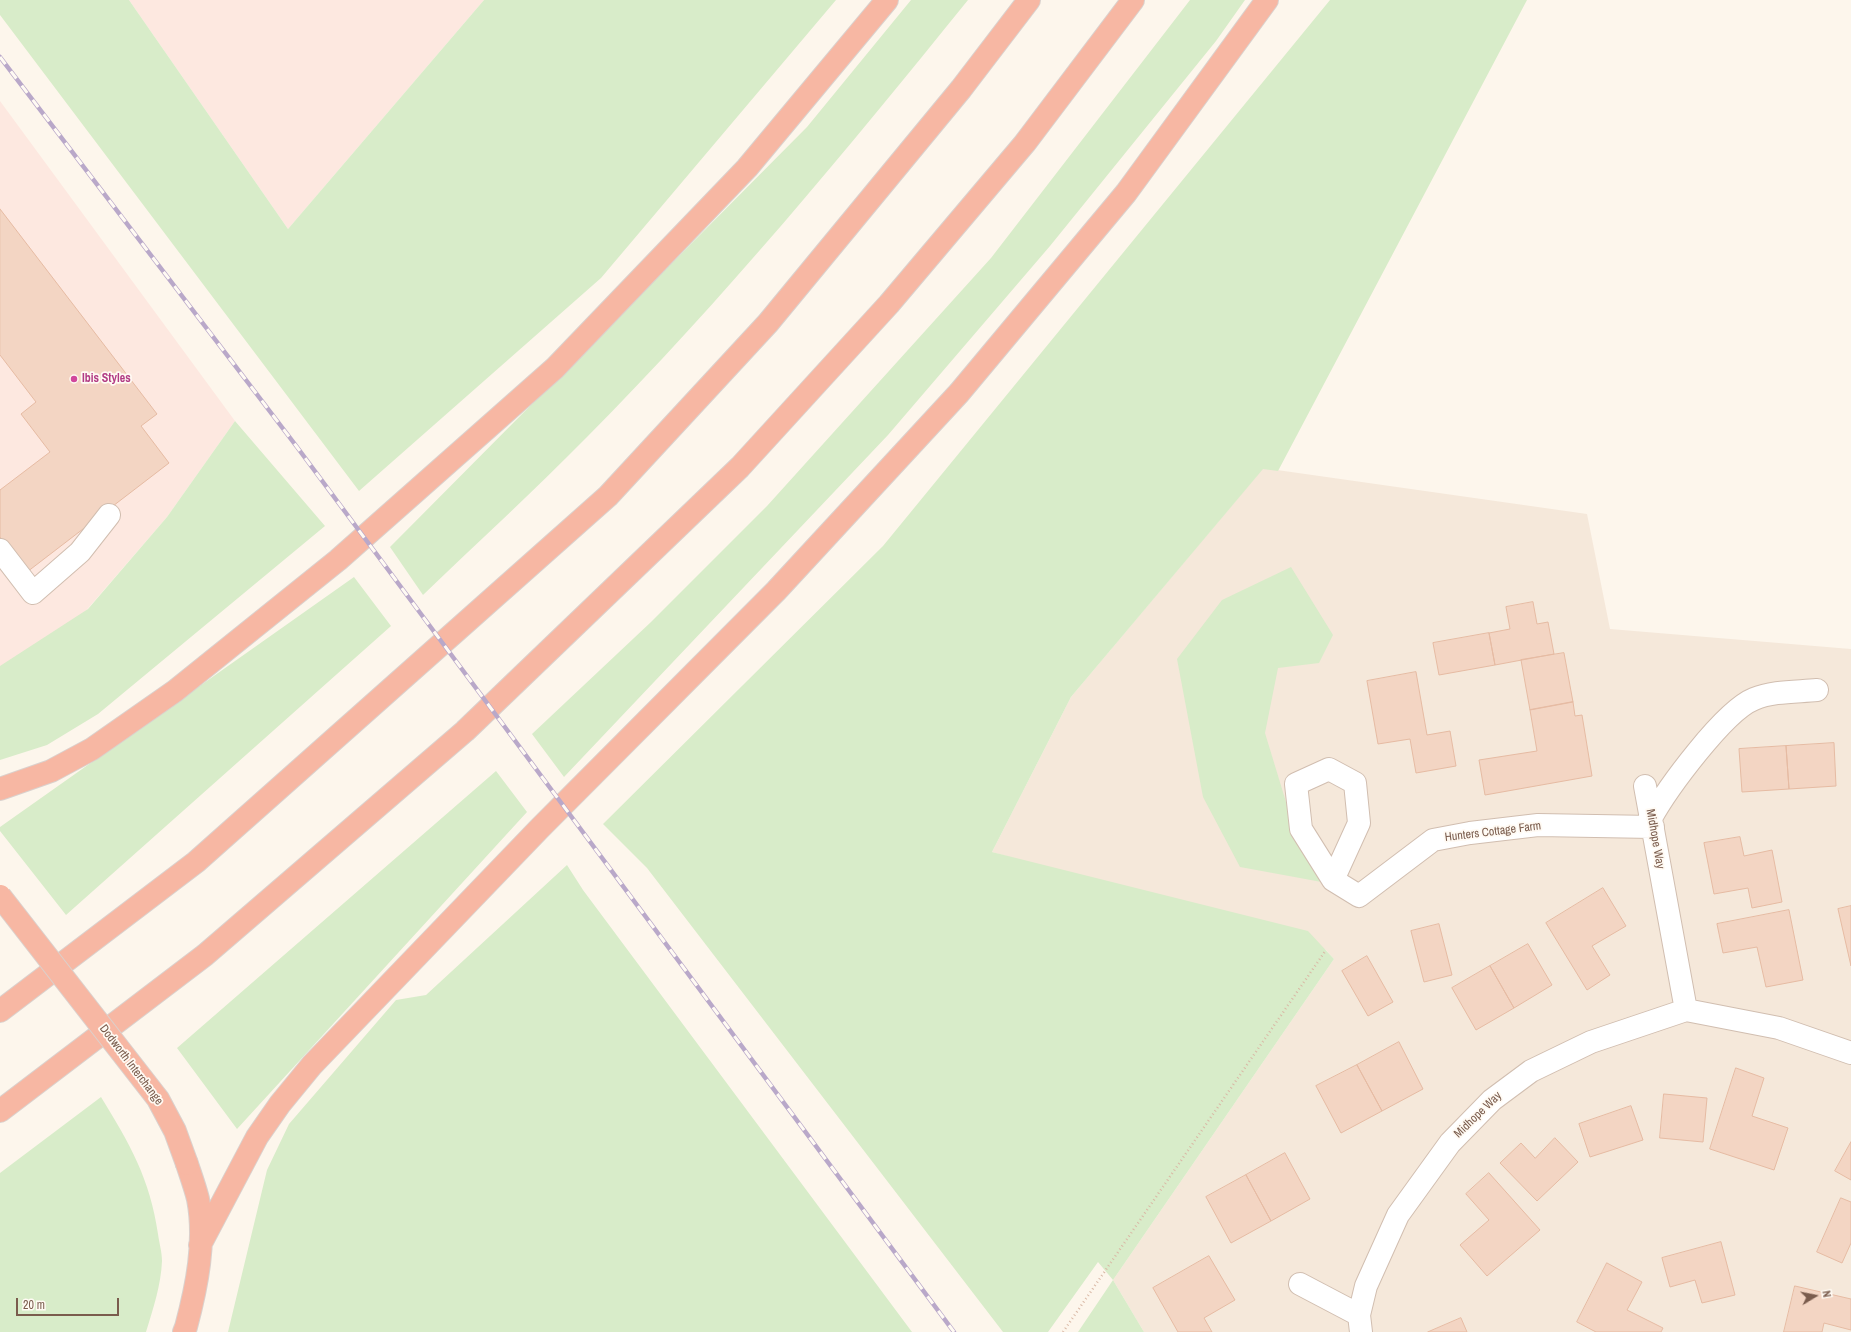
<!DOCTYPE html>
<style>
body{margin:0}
#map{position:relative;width:1851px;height:1332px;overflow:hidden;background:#fdf6ec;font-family:"Archivo Narrow",sans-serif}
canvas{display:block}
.north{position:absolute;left:1795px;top:1276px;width:40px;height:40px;-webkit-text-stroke:3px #fffaf3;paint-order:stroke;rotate:80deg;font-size:11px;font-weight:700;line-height:16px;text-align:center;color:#7a5c4d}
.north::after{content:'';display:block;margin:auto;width:14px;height:18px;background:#7a5c4d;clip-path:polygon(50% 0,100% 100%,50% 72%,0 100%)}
.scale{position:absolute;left:16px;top:1298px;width:103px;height:18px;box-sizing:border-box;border:2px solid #7a5c4d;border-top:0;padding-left:5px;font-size:12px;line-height:14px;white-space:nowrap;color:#7a5c4d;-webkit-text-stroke:3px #fffaf3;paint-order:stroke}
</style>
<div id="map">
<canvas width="1851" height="1332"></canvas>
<div class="north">N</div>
<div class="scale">20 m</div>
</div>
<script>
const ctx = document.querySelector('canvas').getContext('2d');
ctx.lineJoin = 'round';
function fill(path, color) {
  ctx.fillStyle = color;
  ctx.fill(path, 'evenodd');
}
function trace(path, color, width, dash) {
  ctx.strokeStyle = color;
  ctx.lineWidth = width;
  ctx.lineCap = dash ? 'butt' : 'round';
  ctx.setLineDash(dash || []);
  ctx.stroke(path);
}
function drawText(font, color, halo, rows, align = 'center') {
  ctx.font = font + ' "Archivo Narrow",sans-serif';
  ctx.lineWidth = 3.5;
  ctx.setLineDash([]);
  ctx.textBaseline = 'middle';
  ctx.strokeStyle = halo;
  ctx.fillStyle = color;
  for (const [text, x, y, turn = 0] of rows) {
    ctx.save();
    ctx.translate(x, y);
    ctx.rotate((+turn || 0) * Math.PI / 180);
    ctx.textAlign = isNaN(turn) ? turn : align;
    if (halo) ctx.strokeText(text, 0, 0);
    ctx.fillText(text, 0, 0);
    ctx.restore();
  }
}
const residential = new Path2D(`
 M 1263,468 L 1587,514 L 1610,629 L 1851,649 L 1851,1332 L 1144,1332 L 1113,1280 L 1334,959 L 1326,950 L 992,852 L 1071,697 Z`);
const commercial = new Path2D(`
 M 129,0 L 484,0 L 288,229 Z
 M 0,101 L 235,421 L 167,517 L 0,710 Z`);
const green = new Path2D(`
 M 0,0 L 129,0 L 288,229 L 484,0 L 836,0 L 601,278 L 359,491 L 0,15 Z
 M 911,0 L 968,0 C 847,150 723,300 587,437 C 534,491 478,542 423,595 L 390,547 L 807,127 Z
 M 1190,0 L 1245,0 L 1216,41 L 1050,246 L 888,435 L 564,777 L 532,734 L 651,622 L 767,506 L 991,258 Z
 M 1330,0 L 1527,0 L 1278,471 L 1263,469 L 1071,697 L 992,852 L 1308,931 L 1334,959 L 1113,1280 L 1144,1332 L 1078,1332 L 1113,1280 L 1098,1262 L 1048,1332 L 1003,1332 L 647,868 L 603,824 L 883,546 Z
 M 235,421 L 325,526 L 98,714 L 47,745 L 0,760 L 0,666 L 88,609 L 167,517 Z
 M 1291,567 L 1333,635 L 1319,663 L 1278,668 L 1265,733 L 1293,825 L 1327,883 L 1240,867 L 1203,797 L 1177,659 L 1222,600 Z
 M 354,577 L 391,626 L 66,915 L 0,831 L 0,827 Z
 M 496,771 L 527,812 L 237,1129 L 177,1048 Z
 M 567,865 L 583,890 L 912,1332 L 228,1332 L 267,1170 L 289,1124 L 396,1000 L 426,995 Z
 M 101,1097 C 130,1144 150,1179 158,1234 C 159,1242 162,1252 162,1261 C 161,1285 153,1309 146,1332 L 0,1332 L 0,1173 Z`);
const building = new Path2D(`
 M 0,209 L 157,414 L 141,426 L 169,463 L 27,572 L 0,537 L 0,490 L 50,452 L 21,414 L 36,402 L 0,355 Z
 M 1533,602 L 1537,624 L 1548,622 L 1554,654 L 1495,665 L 1489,633 L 1510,629 L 1506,607 Z
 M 1489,633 L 1495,665 L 1439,675 L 1433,643 Z
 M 1564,653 L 1573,702 L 1530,710 L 1521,660 Z
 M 1416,672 L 1427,735 L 1450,731 L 1456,766 L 1416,773 L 1410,739 L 1378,744 L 1367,681 Z
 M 1573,702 L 1575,716 L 1582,715 L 1592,776 L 1485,795 L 1479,760 L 1537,751 L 1530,710 Z
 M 1834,743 L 1836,786 L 1789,789 L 1786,746 Z
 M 1786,746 L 1789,789 L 1742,792 L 1739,749 Z
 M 1740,837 L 1744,856 L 1772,850 L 1782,902 L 1752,908 L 1748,888 L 1714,894 L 1704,843 Z
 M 1603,888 L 1626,926 L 1592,946 L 1610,975 L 1587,990 L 1546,923 Z
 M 1851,906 L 1851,966 L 1838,909 Z
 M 1789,910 L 1803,980 L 1766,987 L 1757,947 L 1723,953 L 1717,924 Z
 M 1439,924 L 1452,975 L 1424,982 L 1411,931 Z
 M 1528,944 L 1552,985 L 1514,1008 L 1490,966 Z
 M 1367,956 L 1393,1002 L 1368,1016 L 1342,971 Z
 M 1490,966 L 1514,1008 L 1476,1030 L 1452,988 Z
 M 1399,1042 L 1423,1089 L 1382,1111 L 1357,1065 Z
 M 1357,1065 L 1382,1111 L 1341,1133 L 1316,1086 Z
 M 1736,1068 L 1764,1078 L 1752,1116 L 1788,1128 L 1774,1170 L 1710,1149 Z
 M 1664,1094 L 1707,1098 L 1703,1142 L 1660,1138 Z
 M 1631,1106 L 1643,1140 L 1590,1157 L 1579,1124 Z
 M 1555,1138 L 1578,1162 L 1537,1201 L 1500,1163 L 1521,1143 L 1535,1158 Z
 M 1851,1142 L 1851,1180 L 1835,1171 Z
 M 1285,1153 L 1310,1199 L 1271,1221 L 1246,1175 Z
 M 1489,1173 L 1540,1230 L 1487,1276 L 1460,1245 L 1489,1220 L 1466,1194 Z
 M 1246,1175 L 1271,1221 L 1231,1243 L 1206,1197 Z
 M 1841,1198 L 1851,1202 L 1851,1243 L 1842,1263 L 1817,1252 Z
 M 1721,1242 L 1735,1295 L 1702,1303 L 1695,1280 L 1670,1287 L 1662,1258 Z
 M 1209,1256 L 1235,1300 L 1204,1318 L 1212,1332 L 1178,1332 L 1153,1288 Z
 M 1607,1263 L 1642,1282 L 1627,1310 L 1663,1328 L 1661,1332 L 1596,1332 L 1577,1322 Z
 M 1795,1286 L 1851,1299 L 1851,1330 L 1824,1323 L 1822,1332 L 1784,1332 Z
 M 1461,1318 L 1467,1332 L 1428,1332 Z`);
const path = new Path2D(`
 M 1063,1332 L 1326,950`);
const minor = new Path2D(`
 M 0,550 L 33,593 L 80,552 L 109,515
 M 1645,786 L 1686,1010
 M 1651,818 C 1667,789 1724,711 1754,699 C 1773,691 1797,692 1817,690
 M 1333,880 L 1359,823 L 1355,783 L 1329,769 L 1296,784 L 1301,829 L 1333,880 L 1359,896 L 1433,840 L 1470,833 L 1538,825 L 1653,827
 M 1300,1284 L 1359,1315
 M 1361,1332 L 1359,1315 L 1366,1286 L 1398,1215 L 1450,1143 L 1492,1100 L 1531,1071 L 1591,1042 L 1686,1010 L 1779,1028 L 1851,1053`);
const highway = new Path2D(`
 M 0,789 L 51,771 L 92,749 L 175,691 L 338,560 L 555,368 L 747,168 L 887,0
 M 0,1011 L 196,862 L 608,496 L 768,323 L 961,89 L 1029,0
 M 0,1111 L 205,955 L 465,731 L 740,467 L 889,304 L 1025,143 L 1133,0
 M 200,1245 L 257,1137 L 280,1104 L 312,1065 L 539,829 L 776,591 L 959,393 L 1126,193 L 1267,0
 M 184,1332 L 186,1327 C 197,1286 206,1241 198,1199 C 195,1187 191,1176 187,1164`);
const rail = new Path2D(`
 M 0,57 L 297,447 L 954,1332`);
const highwayBridge = new Path2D(`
 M 0,896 L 158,1099 L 175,1131 L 187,1164`);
const markers = [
 [74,379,4,"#d1479c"]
];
const hotelNames = [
 ["Ibis Styles",82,379]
];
const streetNames = [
 ["Hunters Cottage Farm",1493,832,-7],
 ["Midhope Way",1655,839,80],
 ["Dodworth Interchange",131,1065,53],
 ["Midhope Way",1478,1115,-44]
];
fill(residential, '#f5e8da');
fill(commercial, '#fde8e0');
fill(green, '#d8ecc9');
fill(building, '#f3d5c3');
trace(building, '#e6bba3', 1);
trace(minor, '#d1beb0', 24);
trace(highway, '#dad1cd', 24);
trace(path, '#d9b8a5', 2.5, [1, 3]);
trace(minor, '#fff', 22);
trace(highway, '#f7b7a3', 22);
trace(rail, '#b9a8c9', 4.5);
trace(rail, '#fffaf3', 3, [9]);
trace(highwayBridge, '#dad1cd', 24, []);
trace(highwayBridge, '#f7b7a3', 22);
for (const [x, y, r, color] of markers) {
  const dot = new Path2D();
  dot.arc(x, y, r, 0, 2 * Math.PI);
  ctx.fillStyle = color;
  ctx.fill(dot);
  trace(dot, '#fffaf3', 1.5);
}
drawText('bold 12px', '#b23c85', '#fffaf3', hotelNames, 'left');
drawText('12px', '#7a5c4d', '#fffaf3', streetNames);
</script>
